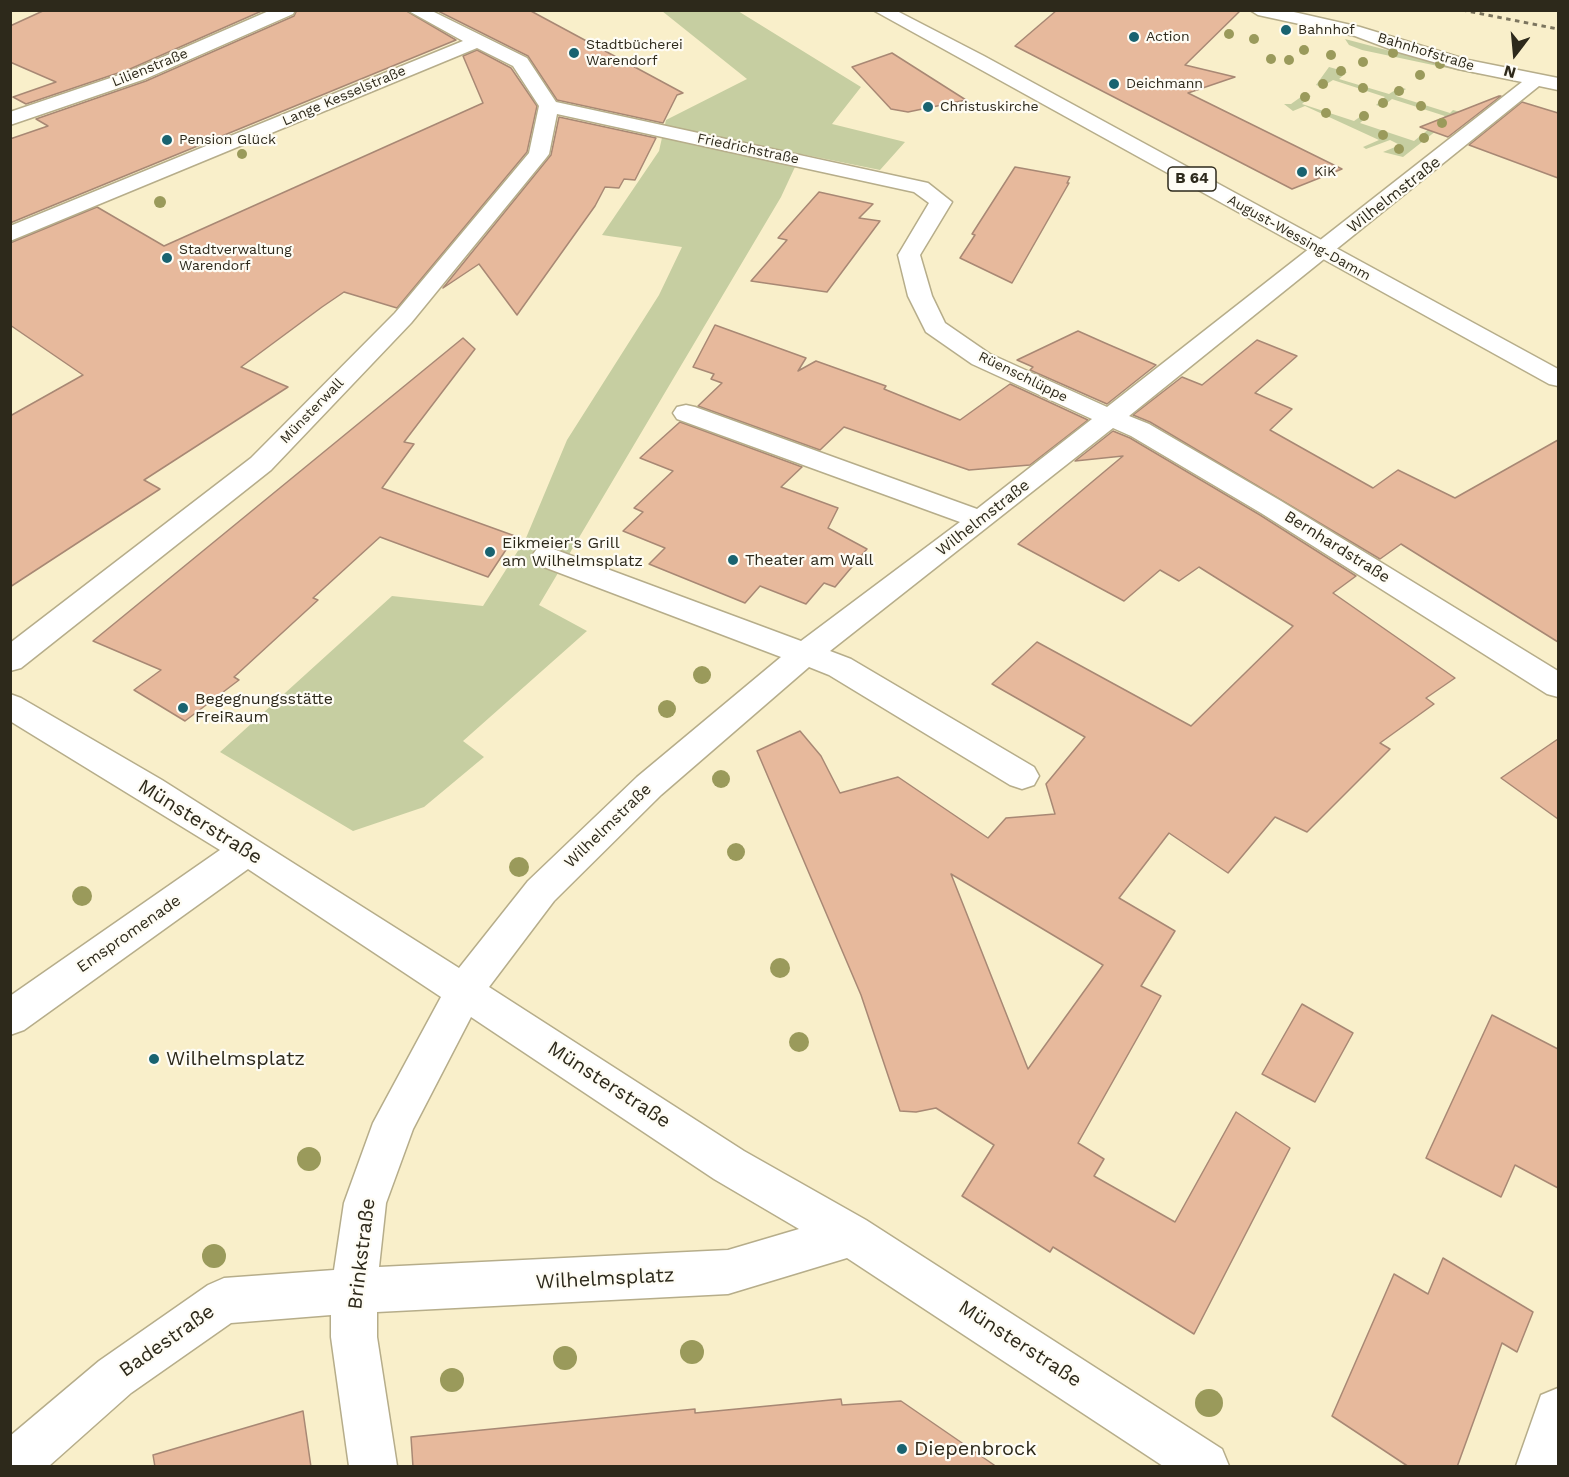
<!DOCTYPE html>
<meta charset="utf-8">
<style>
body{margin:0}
#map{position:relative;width:1569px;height:1477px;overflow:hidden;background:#f9efca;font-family:"Work Sans",sans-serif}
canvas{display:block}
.frame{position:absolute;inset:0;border:12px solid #2d291b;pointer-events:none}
.north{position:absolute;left:1485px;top:24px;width:60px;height:60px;-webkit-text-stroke:4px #fefcf4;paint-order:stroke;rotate:196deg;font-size:16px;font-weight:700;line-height:24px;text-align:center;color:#2d291b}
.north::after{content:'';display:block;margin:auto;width:21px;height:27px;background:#2d291b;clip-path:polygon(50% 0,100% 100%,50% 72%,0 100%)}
</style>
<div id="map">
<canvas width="1569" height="1477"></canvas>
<div class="frame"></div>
<div class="north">N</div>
</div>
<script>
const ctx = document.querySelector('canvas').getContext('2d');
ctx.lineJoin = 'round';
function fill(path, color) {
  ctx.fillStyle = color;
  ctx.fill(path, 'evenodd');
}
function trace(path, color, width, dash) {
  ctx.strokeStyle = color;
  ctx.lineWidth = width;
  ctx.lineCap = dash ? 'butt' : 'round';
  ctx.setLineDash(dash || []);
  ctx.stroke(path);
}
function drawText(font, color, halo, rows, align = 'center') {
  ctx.font = font + ' "Work Sans",sans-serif';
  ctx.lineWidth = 4.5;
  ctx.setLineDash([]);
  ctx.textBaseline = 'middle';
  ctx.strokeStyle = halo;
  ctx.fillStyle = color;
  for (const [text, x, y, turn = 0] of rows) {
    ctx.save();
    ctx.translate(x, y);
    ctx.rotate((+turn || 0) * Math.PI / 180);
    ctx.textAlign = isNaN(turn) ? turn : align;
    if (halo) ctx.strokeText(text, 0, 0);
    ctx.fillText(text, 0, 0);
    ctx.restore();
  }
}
const green = new Path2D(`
 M 662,11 L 738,11 L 861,87 L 832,124 L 905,142 L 880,170 L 801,154 L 781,197 L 539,605 L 587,631 L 463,741 L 484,757 L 424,807 L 353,831 L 220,752 L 392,596 L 483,606 L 526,538 L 567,440 L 659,295 L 682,247 L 602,235 L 659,151 L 666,120 L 747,79 Z
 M 1345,39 L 1485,76 L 1362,50 L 1349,45 Z
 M 1329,67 L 1347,72 L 1339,79 L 1389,94 L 1400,87 L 1406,89 L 1396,96 L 1450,113 L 1453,110 L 1460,112 L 1403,157 L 1383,152 L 1400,145 L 1390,140 L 1366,149 L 1363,147 L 1379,140 L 1305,106 L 1293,111 L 1284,104 L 1291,104 L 1305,94 L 1311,96 L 1302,104 L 1354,121 L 1364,114 L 1369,115 L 1360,123 L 1414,141 L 1445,116 L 1392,99 L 1382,107 L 1376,105 L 1385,97 L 1333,80 L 1322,87 L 1316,85 Z`);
const building = new Path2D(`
 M 45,10 L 264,10 L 130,69 L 26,104 L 13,97 L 56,82 L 10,62 L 10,26 Z
 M 297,10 L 405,10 L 456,40 L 10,223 L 10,139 L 48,126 L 36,119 L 146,81 L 294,16 Z
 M 436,10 L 529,10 L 683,93 L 677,95 L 663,123 L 557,100 L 528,56 Z
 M 1057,10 L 1241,10 L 1185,65 L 1235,77 L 1188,93 L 1342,169 L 1292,189 L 1015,46 Z
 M 477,50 L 511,68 L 537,106 L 527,152 L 397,308 L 344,292 L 322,307 L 241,367 L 288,387 L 144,480 L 160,489 L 10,587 L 10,416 L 83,375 L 10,325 L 10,243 L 97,207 L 164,246 L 483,103 L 463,56 Z
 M 892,53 L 966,100 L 908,112 L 891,109 L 852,67 Z
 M 1501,96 L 1448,137 L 1420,127 L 1499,96 Z
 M 1522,102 L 1558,113 L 1558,178 L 1469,145 Z
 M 559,117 L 656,138 L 635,180 L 624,179 L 619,188 L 605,187 L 595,206 L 517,315 L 479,264 L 443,288 L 551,155 Z
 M 1015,167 L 1070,177 L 1067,183 L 1069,183 L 1012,283 L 960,258 L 975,235 L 972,234 Z
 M 819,192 L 873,204 L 859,218 L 880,221 L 827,292 L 751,281 L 787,240 L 778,238 Z
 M 715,325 L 806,358 L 798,371 L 816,361 L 886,386 L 884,389 L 960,420 L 1010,384 L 1088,420 L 1030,465 L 969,470 L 844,427 L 820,450 L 698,406 L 722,383 L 711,379 L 714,374 L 693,367 Z
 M 1078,331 L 1105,343 L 1156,365 L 1107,404 L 1030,370 L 1033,367 L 1017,360 Z
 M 463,338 L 475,349 L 404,442 L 414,444 L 382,488 L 515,536 L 488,577 L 380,537 L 313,598 L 318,600 L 234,677 L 239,680 L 185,721 L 134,690 L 161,670 L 93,641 Z
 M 1257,340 L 1297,356 L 1255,393 L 1292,409 L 1270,430 L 1373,488 L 1398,470 L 1455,498 L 1558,440 L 1558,642 L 1401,544 L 1380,559 L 1150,422 L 1133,415 L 1182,377 L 1202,385 Z
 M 680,422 L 802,467 L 781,487 L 838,508 L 828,528 L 867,549 L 835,587 L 824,583 L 806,604 L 760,586 L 745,603 L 649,564 L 665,548 L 623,531 L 643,512 L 634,508 L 673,471 L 640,458 Z
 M 1113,431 L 1130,438 L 1260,515 L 1356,576 L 1333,593 L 1455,678 L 1426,698 L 1434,704 L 1380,743 L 1390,749 L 1307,832 L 1275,817 L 1228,873 L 1169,833 L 1119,898 L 1175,931 L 1141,986 L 1161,996 L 1078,1143 L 1104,1159 L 1094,1176 L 1175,1222 L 1236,1112 L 1290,1148 L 1194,1334 L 1053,1247 L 1050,1252 L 962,1196 L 994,1145 L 936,1108 L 916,1112 L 900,1111 L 861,995 L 757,751 L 800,731 L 821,756 L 840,793 L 898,777 L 988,838 L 1006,818 L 1055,814 L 1046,784 L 1085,737 L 992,684 L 1037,642 L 1191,726 L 1293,626 L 1199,567 L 1179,581 L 1160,570 L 1124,601 L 1018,544 L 1123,456 L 1075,461 ZM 951,874 L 1103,965 L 1028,1069 Z
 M 1558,739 L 1558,819 L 1501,778 Z
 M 1302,1004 L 1353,1033 L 1315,1102 L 1262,1074 Z
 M 1492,1015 L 1558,1049 L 1558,1188 L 1515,1165 L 1501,1197 L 1426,1158 Z
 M 1443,1258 L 1533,1312 L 1517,1352 L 1502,1343 L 1457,1467 L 1409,1467 L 1332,1416 L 1394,1274 L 1428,1294 Z
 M 841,1399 L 842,1405 L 901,1401 L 997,1467 L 413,1467 L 411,1437 L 695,1409 L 695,1413 Z
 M 303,1411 L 311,1467 L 155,1467 L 153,1455 Z`);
const minor = new Path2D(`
 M 271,10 L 295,10 L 293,14 L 145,79 L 10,125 L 10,112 L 131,71 Z
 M 407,10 L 430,10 L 527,58 L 556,102 L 928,183 L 952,202 L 920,255 L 932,296 L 945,323 L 990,354 L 1107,407 L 1522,82 L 1458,69 L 1395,51 L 1355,36 L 1258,15 L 1250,10 L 1285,10 L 1360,27 L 1468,60 L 1558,78 L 1558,90 L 1539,86 L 1129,416 L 1149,424 L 1281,501 L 1558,671 L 1558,697 L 1547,694 L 1261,513 L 1131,436 L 1113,428 L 830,651 L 851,659 L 1034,767 L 1039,776 L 1034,785 L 1022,789 L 1010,785 L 829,675 L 809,667 L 661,795 L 554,901 L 489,987 L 744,1151 L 866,1220 L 1222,1449 L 1229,1466 L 1163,1466 L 847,1258 L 728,1294 L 377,1312 L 377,1337 L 397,1466 L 349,1466 L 331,1337 L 331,1315 L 231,1323 L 131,1393 L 49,1466 L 10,1466 L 10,1436 L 99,1361 L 208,1285 L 224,1278 L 334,1270 L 344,1203 L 373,1123 L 441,997 L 248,869 L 24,1030 L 10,1035 L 10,996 L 220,850 L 10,721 L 10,694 L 21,698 L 162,780 L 459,968 L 528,881 L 637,777 L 781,657 L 536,564 L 531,557 L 536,550 L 546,547 L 556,550 L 801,641 L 960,522 L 677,419 L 673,413 L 677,407 L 686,405 L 695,407 L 977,509 L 1092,419 L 972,364 L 926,332 L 908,296 L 898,255 L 929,203 L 914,192 L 557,114 L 549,154 L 546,158 L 411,323 L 271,470 L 21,668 L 10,671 L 10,643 L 251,458 L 395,313 L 529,153 L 539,106 L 513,66 L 477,48 L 10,241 L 10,226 L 463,41 ZM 471,1017 L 714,1179 L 799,1229 L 728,1250 L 379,1267 L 386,1203 L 413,1129 Z
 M 1558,1388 L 1558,1466 L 1516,1466 L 1541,1395 Z`);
const major = new Path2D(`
 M 873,10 L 895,10 L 984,56 L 1558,369 L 1558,386 L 1549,384 Z`);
const rail = new Path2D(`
 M 1462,10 L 1558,29`);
const trees = [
 [1229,34,5],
 [1254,39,5],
 [1304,50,5],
 [1393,53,5],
 [1331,55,5],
 [1271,59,5],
 [1289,60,5],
 [1363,62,5],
 [1440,64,5],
 [1341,71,5],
 [1420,75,5],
 [1323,84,5],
 [1363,88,5],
 [1399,91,5],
 [1305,97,5],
 [1383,103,5],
 [1421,106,5],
 [1326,113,5],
 [1364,116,5],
 [1442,123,5],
 [1383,135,5],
 [1424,138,5],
 [1399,149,5],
 [242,154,5],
 [160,202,6],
 [702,675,9],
 [667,709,9],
 [721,779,9],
 [736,852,9],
 [519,867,10],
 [82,896,10],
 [780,968,10],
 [799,1042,10],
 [309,1159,12],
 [214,1256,12],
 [692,1352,12],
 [565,1358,12],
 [452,1380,12],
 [1209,1403,14]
];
const markers = [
 [1286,30,6,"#196370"],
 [1134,37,6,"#196370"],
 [574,53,6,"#196370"],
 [1114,84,6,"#196370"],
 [928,107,6,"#196370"],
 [167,140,6,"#196370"],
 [1302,172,6,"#196370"],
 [167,258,6,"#196370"],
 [490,552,6,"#196370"],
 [733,560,6,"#196370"],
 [183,708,6,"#196370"],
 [154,1059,6,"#196370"],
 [902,1449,6,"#196370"]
];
const farPoinames = [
 ["Bahnhof",1298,30],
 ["Action",1146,37],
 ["Stadtbücherei",586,45],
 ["Warendorf",586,61],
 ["Deichmann",1126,84],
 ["Christuskirche",940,107],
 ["Pension Glück",179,140],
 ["KiK",1314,172],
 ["Stadtverwaltung",179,250],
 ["Warendorf",179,266]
];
const farStreetnames = [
 ["Bahnhofstraße",1426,52,17],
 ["Lilienstraße",150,68,-22],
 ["Lange Kesselstraße",344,96,-23],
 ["Friedrichstraße",748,149,12],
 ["August-Wessing-Damm",1299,238,29],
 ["Rüenschlüppe",1023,377,26],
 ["Münsterwall",312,411,-46]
];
const shields = [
 [1192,179,48]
];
const shieldNames = [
 ["B 64",1192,179]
];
const streetNames = [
 ["Wilhelmstraße",1394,195,-38],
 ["Wilhelmstraße",983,518,-38],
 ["Bernhardstraße",1337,547,32],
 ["Wilhelmstraße",608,826,-44],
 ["Emspromenade",129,934,-35]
];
const poiNames = [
 ["Eikmeier's Grill",502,543],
 ["am Wilhelmsplatz",502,561],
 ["Theater am Wall",745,560],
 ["Begegnungsstätte",195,699],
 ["FreiRaum",195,717]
];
const nearStreetnames = [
 ["Münsterstraße",200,822,32],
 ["Münsterstraße",609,1085,33],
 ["Brinkstraße",362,1254,-83],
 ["Wilhelmsplatz",605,1279,-3],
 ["Badestraße",167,1341,-35],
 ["Münsterstraße",1020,1344,33]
];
const nearPoinames = [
 ["Wilhelmsplatz",166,1059],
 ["Diepenbrock",914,1449]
];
fill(green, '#c6cea1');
fill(building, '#e7b99c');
trace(building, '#a88874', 1.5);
trace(minor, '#b6ad8a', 3);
trace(major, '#b6ad8a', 3);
fill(minor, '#fff');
fill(major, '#fff');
trace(rail, '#7c755e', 3, [4.5, 4.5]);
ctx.fillStyle = '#9a9a5b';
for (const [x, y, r] of trees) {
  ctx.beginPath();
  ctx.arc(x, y, r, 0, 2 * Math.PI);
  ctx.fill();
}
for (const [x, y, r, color] of markers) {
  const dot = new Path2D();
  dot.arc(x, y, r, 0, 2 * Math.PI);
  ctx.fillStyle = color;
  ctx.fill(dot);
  trace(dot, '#fefcf4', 2);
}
drawText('14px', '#2d291b', '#fefcf4', farPoinames, 'left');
drawText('14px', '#2d291b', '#fefcf4', farStreetnames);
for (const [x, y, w] of shields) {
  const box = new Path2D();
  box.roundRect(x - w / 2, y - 12, w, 24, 4.5);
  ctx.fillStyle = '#fefcf4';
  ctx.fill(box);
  trace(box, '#2d291b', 1.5);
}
drawText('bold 15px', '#2d291b', null, shieldNames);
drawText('16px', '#2d291b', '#fefcf4', streetNames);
drawText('16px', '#2d291b', '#fefcf4', poiNames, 'left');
drawText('20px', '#2d291b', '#fefcf4', nearStreetnames);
drawText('20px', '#2d291b', '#fefcf4', nearPoinames, 'left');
</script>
